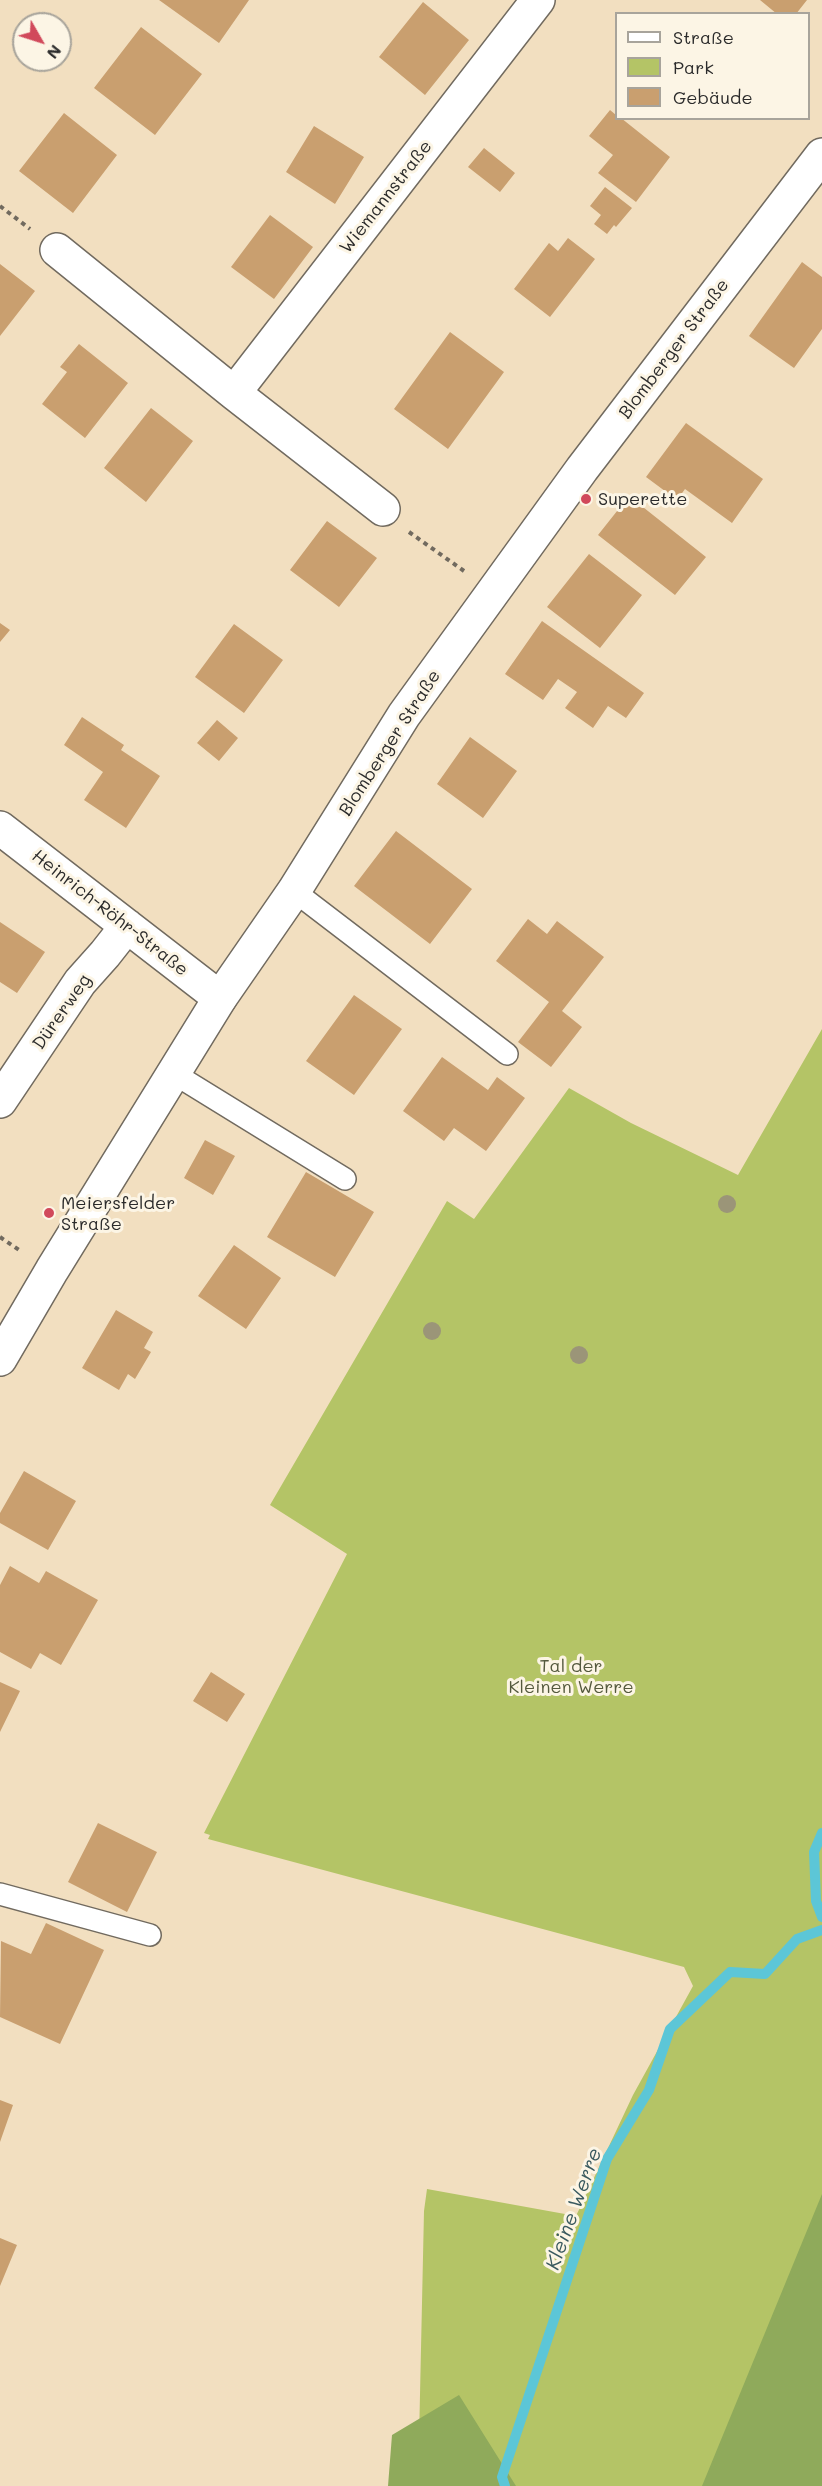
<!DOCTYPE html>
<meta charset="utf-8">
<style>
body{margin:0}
#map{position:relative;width:822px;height:2486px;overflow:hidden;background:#f2dfc0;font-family:Mali,sans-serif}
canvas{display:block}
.legend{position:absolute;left:615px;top:12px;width:195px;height:108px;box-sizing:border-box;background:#fcf5e5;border:2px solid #a8a49b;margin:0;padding:8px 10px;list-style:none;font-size:18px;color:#2b2b2b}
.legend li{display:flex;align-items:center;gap:12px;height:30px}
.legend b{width:30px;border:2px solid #a8a49b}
.north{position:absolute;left:12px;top:12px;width:60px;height:60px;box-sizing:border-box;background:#fcf5e5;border:2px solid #a8a49b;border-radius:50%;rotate:129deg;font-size:16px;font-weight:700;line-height:24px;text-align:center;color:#2b2b2b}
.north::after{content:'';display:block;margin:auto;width:21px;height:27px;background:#d1495b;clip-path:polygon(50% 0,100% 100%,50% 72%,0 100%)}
</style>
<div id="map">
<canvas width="822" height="2486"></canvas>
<ul class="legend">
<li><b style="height:8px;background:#fff"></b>Straße</li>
<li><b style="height:16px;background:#b4c466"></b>Park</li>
<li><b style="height:16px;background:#c99f6f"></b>Gebäude</li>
</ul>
<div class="north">N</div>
</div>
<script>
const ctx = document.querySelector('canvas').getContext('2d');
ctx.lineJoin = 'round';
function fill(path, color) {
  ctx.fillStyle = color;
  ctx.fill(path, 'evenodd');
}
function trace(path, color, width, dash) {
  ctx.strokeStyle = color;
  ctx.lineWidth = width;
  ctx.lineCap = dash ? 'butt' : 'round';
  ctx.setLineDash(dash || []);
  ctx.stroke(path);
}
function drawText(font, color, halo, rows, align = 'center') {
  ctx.font = font + ' Mali,sans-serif';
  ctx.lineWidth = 6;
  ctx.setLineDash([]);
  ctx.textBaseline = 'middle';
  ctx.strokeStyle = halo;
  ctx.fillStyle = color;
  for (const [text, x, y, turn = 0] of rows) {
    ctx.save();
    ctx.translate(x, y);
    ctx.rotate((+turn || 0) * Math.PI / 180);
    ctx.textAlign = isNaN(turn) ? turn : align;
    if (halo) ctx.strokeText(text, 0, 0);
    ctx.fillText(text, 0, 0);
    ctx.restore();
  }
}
const green = new Path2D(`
 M 822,1029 L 822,2486 L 418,2486 L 424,2211 L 427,2189 L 576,2216 L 633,2095 L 693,1986 L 684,1967 L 208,1839 L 210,1835 L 204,1833 L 347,1554 L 270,1505 L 447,1201 L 474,1219 L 569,1088 L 631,1123 L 738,1175 Z`);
const forest = new Path2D(`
 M 822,2194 L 822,2486 L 702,2486 Z
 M 459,2395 L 516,2486 L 388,2486 L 392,2435 Z`);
const stream = new Path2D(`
 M 822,1833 L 814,1852 L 816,1901 L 822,1917
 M 505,2486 L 502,2477 L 607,2159 L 649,2090 L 670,2029 L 730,1972 L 765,1974 L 797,1939 L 822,1930`);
const building = new Path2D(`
 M 159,0 L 249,0 L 219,43 Z
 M 760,0 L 807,0 L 796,14 L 777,14 Z
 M 423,2 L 469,40 L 425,95 L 379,57 Z
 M 141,27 L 202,74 L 155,135 L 94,88 Z
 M 610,110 L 616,115 L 616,118 L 621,118 L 670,157 L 636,202 L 598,173 L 613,155 L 589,136 Z
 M 64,113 L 117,155 L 73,213 L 19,171 Z
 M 314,126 L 364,157 L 335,204 L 286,172 Z
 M 484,148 L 515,173 L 500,192 L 468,167 Z
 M 605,187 L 632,208 L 616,227 L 614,225 L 607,234 L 594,224 L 601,215 L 590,206 Z
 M 270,215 L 313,247 L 274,299 L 231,267 Z
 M 568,238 L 595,259 L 550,317 L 514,289 L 549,243 L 558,251 Z
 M 802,262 L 822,277 L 822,329 L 794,368 L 749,336 Z
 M 0,264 L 35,291 L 0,336 Z
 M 450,332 L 504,372 L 448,449 L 394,409 Z
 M 79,344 L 128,383 L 85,438 L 42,404 L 67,372 L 60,367 Z
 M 151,408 L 193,441 L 146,502 L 104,468 Z
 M 686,423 L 763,479 L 732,523 L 685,489 L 677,500 L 646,477 Z
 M 629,496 L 706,557 L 675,595 L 598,535 Z
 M 327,521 L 377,558 L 339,607 L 290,570 Z
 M 589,554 L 642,595 L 600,648 L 547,607 Z
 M 542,621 L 644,693 L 626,718 L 608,706 L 593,728 L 565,708 L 577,692 L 558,679 L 543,700 L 505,674 Z
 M 0,623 L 10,630 L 0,642 Z
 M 234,624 L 283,660 L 244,713 L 195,677 Z
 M 82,717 L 124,745 L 121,750 L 160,776 L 126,828 L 84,800 L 103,772 L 64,745 Z
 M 217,720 L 238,738 L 219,761 L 197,743 Z
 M 470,737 L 517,771 L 483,818 L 437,784 Z
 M 396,831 L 472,889 L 430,944 L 354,886 Z
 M 528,919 L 547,934 L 557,921 L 604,957 L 562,1011 L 582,1027 L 551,1067 L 518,1042 L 549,1002 L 496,961 Z
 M 0,922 L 45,952 L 17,993 L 0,982 Z
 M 354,995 L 402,1029 L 354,1095 L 306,1061 Z
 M 442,1057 L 488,1090 L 497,1077 L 525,1098 L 486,1151 L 454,1128 L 444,1141 L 403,1111 Z
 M 205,1140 L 235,1156 L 213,1195 L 184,1178 Z
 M 306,1172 L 374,1212 L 335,1277 L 267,1237 Z
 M 234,1245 L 281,1278 L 246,1329 L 198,1296 Z
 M 116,1310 L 153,1332 L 144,1348 L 151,1352 L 135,1379 L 128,1374 L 119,1390 L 82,1368 Z
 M 24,1471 L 76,1501 L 48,1550 L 0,1523 L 0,1513 Z
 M 10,1566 L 39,1583 L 46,1571 L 98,1600 L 61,1665 L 40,1653 L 31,1669 L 0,1652 L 0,1585 Z
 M 211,1672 L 245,1694 L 227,1722 L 193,1701 Z
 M 0,1682 L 20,1691 L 0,1732 Z
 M 98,1823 L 157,1852 L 127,1912 L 68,1882 Z
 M 46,1923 L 104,1950 L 60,2044 L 0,2017 L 1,1941 L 31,1954 Z
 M 0,2100 L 13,2105 L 0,2142 Z
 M 0,2238 L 17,2245 L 0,2286 Z`);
const path = new Path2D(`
 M 0,206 L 30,229
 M 409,532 L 464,571
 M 0,1237 L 22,1252`);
const lane = new Path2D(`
 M 294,891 L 507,1054
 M 173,1073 L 345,1179
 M 0,1894 L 150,1935`);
const street = new Path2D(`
 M 57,250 L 234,393 L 383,509
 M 234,393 L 538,0
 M 0,828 L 220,998
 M 0,1101 L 80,982 L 105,954 L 127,926`);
const secondary = new Path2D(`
 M 0,1359 L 52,1270 L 220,998 L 294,891 L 404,715 L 582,469 L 822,155`);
const trees = [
 [727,1204],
 [432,1331],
 [579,1355]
];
const markers = [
 [586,499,6,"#d1495b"],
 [49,1213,6,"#d1495b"]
];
const streetNames = [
 ["Wiemannstraße",386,197,-52],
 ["Blomberger Straße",674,349,-53],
 ["Blomberger Straße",390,743,-57],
 ["Heinrich-Röhr-Straße",110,913,38],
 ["Dürerweg",62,1012,-55]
];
const poiNames = [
 ["Superette",598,499],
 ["Meiersfelder",61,1203],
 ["Straße",61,1224]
];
const parkNames = [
 ["Tal der",571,1666],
 ["Kleinen Werre",571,1687]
];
const waterNames = [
 ["Kleine Werre",574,2209,-70]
];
fill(green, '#b4c466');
fill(forest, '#8faa5b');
trace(stream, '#5cc6d7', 10);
fill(building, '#c99f6f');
trace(lane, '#716a5f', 24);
trace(street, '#716a5f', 36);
trace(secondary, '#716a5f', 36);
trace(path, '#716a5f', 4, [4.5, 4.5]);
trace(lane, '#fff', 21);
trace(street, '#fff', 33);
trace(secondary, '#fff', 33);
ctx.fillStyle = '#9b9578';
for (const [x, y] of trees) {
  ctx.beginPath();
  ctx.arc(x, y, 9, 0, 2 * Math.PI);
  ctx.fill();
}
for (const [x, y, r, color] of markers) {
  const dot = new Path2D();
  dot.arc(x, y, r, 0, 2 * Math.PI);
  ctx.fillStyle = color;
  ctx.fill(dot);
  trace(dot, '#fcf5e5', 2);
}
drawText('18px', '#2b2b2b', '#fcf5e5', streetNames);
drawText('18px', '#2b2b2b', '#fcf5e5', poiNames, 'left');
drawText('18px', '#54593d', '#fcf5e5', parkNames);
drawText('italic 20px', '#3a5a5f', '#fcf5e5', waterNames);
</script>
